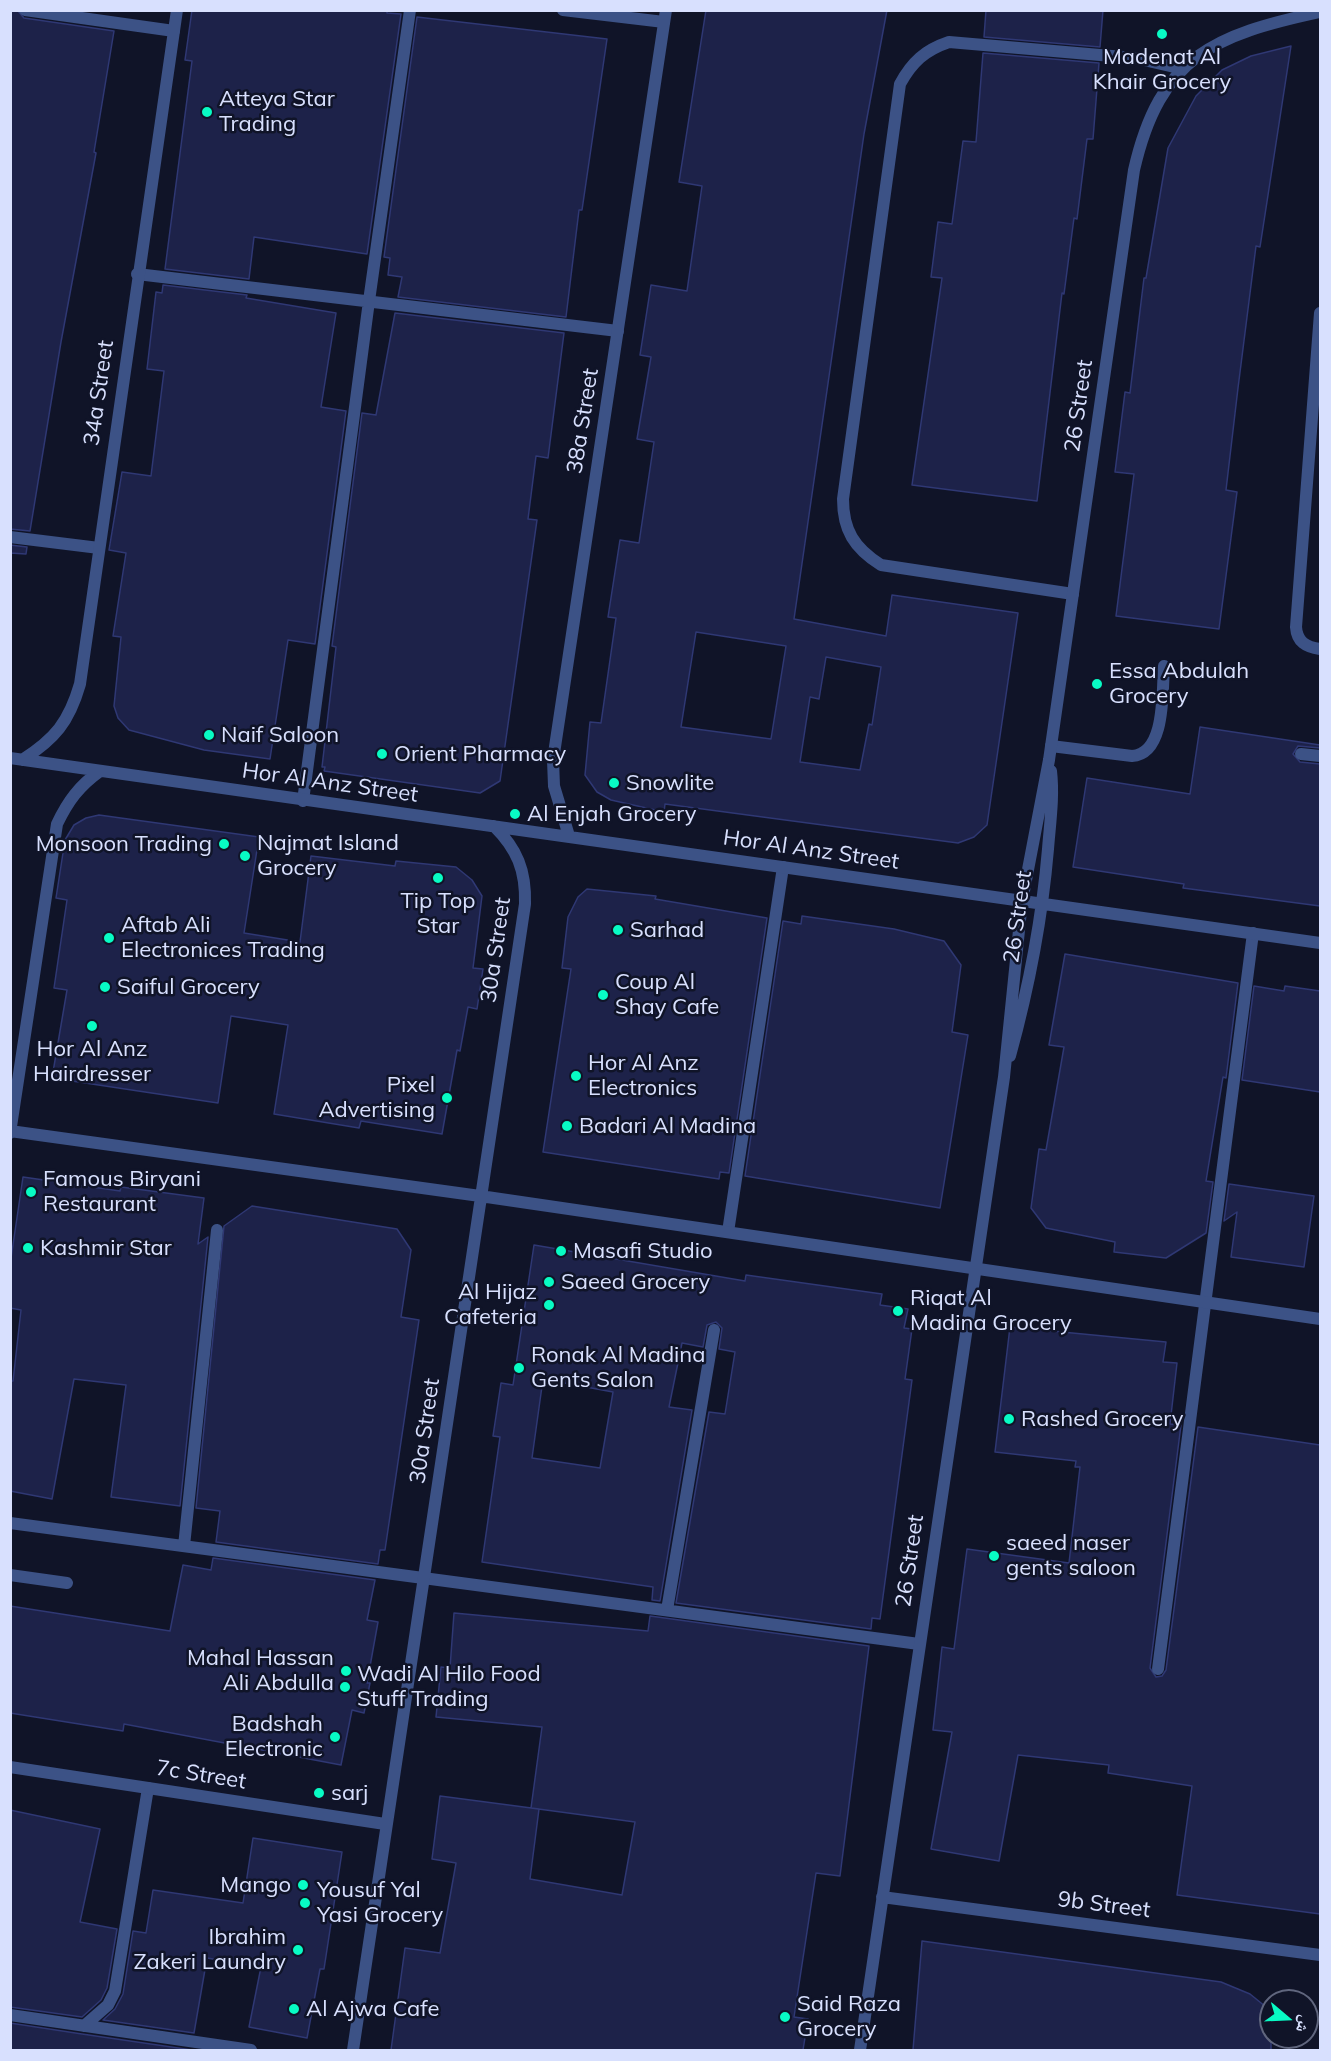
<!DOCTYPE html>
<meta charset="utf-8">
<style>
body{margin:0}
#map{position:relative;width:1331px;height:2061px;overflow:hidden;background:#101428;font-family:Mulish,"Noto Naskh Arabic",sans-serif}
canvas{display:block}
.frame{position:absolute;inset:0;border:12px solid #d8e0fe;pointer-events:none}
.north{position:absolute;left:1259px;top:1989px;width:60px;height:60px;box-sizing:border-box;background:#101428;border:2px solid #60667e;border-radius:50%;rotate:109deg;font-size:16px;font-weight:700;line-height:24px;text-align:center;color:#d8e0fe}
.north::after{content:'';display:block;margin:auto;width:21px;height:27px;background:#08fbc4;clip-path:polygon(50% 0,100% 100%,50% 72%,0 100%)}
</style>
<div id="map">
<canvas width="1331" height="2061"></canvas>
<div class="frame"></div>
<div class="north">ش</div>
</div>
<script>
const ctx = document.querySelector('canvas').getContext('2d');
ctx.lineJoin = 'round';
function fill(path, color) {
  ctx.fillStyle = color;
  ctx.fill(path, 'evenodd');
}
function trace(path, color, width, dash) {
  ctx.strokeStyle = color;
  ctx.lineWidth = width;
  ctx.lineCap = dash ? 'butt' : 'round';
  ctx.setLineDash(dash || []);
  ctx.stroke(path);
}
function drawText(font, color, halo, rows, align = 'center') {
  ctx.font = font + ' Mulish,sans-serif';
  ctx.lineWidth = 5;
  ctx.setLineDash([]);
  ctx.textBaseline = 'middle';
  ctx.strokeStyle = halo;
  ctx.fillStyle = color;
  for (const [text, x, y, turn = 0] of rows) {
    ctx.save();
    ctx.translate(x, y);
    ctx.rotate((+turn || 0) * Math.PI / 180);
    ctx.textAlign = isNaN(turn) ? turn : align;
    if (halo) ctx.strokeText(text, 0, 0);
    ctx.fillText(text, 0, 0);
    ctx.restore();
  }
}
const building = new Path2D(`
 M 10,10 L 17,10 L 24,18 L 114,31 L 94,152 L 96,153 L 61,342 L 30,531 L 10,529 Z
 M 192,10 L 387,10 L 387,13 L 401,14 L 367,254 L 254,237 L 249,279 L 165,269 L 192,61 L 185,60 Z
 M 706,10 L 887,10 L 864,134 L 794,619 L 886,636 L 892,595 L 1018,613 L 987,825 L 974,837 L 958,843 L 665,804 L 664,812 L 611,800 L 597,792 L 585,775 L 590,722 L 601,723 L 616,618 L 608,617 L 620,540 L 639,543 L 654,442 L 637,439 L 651,357 L 640,355 L 651,285 L 687,291 L 702,186 L 679,182 ZM 696,632 L 786,646 L 771,739 L 681,727 ZM 826,657 L 881,667 L 872,725 L 869,724 L 860,770 L 800,762 L 810,697 L 819,699 Z
 M 986,10 L 1103,10 L 1100,47 L 984,37 Z
 M 417,17 L 607,39 L 582,210 L 579,210 L 566,317 L 398,297 L 402,277 L 388,275 L 390,258 L 384,257 Z
 M 1291,46 L 1260,247 L 1256,246 L 1238,388 L 1226,490 L 1237,492 L 1219,629 L 1116,616 L 1134,474 L 1115,472 L 1125,392 L 1130,393 L 1144,278 L 1146,278 L 1168,148 L 1196,96 L 1222,70 L 1251,56 Z
 M 983,53 L 1099,63 L 1093,139 L 1087,139 L 1077,219 L 1074,218 L 1064,294 L 1062,293 L 1037,501 L 912,485 L 942,278 L 931,277 L 938,222 L 952,224 L 963,141 L 976,142 Z
 M 163,285 L 247,295 L 246,298 L 336,313 L 321,407 L 346,411 L 315,644 L 288,640 L 270,759 L 204,750 L 129,730 L 118,718 L 114,706 L 121,637 L 113,636 L 126,553 L 109,550 L 122,472 L 151,476 L 164,371 L 147,369 L 156,292 L 162,293 Z
 M 395,313 L 564,333 L 548,458 L 536,456 L 528,519 L 537,520 L 500,781 L 480,793 L 324,771 L 325,767 L 322,767 L 336,647 L 332,646 L 362,413 L 376,415 Z
 M 10,545 L 27,547 L 26,554 L 10,553 Z
 M 1200,727 L 1320,745 L 1320,748 L 1298,746 L 1293,754 L 1300,762 L 1320,764 L 1320,906 L 1183,888 L 1184,884 L 1073,867 L 1087,778 L 1190,794 Z
 M 99,815 L 259,837 L 244,933 L 300,942 L 311,856 L 395,866 L 396,861 L 456,867 L 472,880 L 482,896 L 473,968 L 483,969 L 477,1009 L 468,1007 L 460,1051 L 457,1050 L 442,1134 L 361,1121 L 359,1128 L 274,1114 L 288,1025 L 231,1016 L 218,1103 L 52,1078 L 67,990 L 54,988 L 67,900 L 56,898 L 65,840 L 74,825 L 86,818 Z
 M 587,889 L 656,896 L 655,899 L 767,918 L 729,1173 L 720,1172 L 719,1179 L 543,1152 L 571,969 L 562,968 L 568,917 L 578,897 Z
 M 802,916 L 894,929 L 944,941 L 961,965 L 952,1032 L 968,1035 L 940,1208 L 745,1176 L 783,921 L 801,924 Z
 M 1065,954 L 1238,983 L 1226,1078 L 1223,1077 L 1206,1181 L 1213,1182 L 1206,1233 L 1166,1258 L 1114,1252 L 1115,1242 L 1046,1228 L 1031,1208 L 1039,1149 L 1046,1150 L 1064,1047 L 1049,1045 Z
 M 1254,986 L 1284,991 L 1285,986 L 1320,991 L 1320,1092 L 1242,1080 Z
 M 23,1177 L 120,1191 L 121,1187 L 204,1198 L 198,1244 L 208,1237 L 180,1506 L 111,1497 L 126,1385 L 74,1379 L 52,1499 L 10,1491 L 10,1381 L 13,1381 L 21,1310 L 10,1308 L 10,1265 Z
 M 1229,1184 L 1314,1196 L 1304,1267 L 1231,1257 L 1237,1212 L 1224,1221 Z
 M 252,1206 L 397,1229 L 411,1250 L 401,1317 L 419,1320 L 385,1550 L 380,1550 L 378,1564 L 216,1542 L 220,1511 L 196,1508 L 224,1226 Z
 M 534,1245 L 745,1281 L 746,1275 L 882,1294 L 880,1305 L 908,1309 L 904,1328 L 912,1329 L 905,1379 L 912,1380 L 880,1619 L 872,1618 L 871,1629 L 676,1603 L 709,1412 L 725,1414 L 735,1352 L 719,1349 L 722,1328 L 716,1322 L 707,1325 L 703,1347 L 682,1343 L 669,1407 L 692,1410 L 660,1601 L 652,1600 L 653,1587 L 482,1562 L 500,1437 L 493,1436 L 501,1383 L 513,1385 ZM 543,1379 L 613,1392 L 600,1468 L 532,1458 Z
 M 1010,1327 L 1166,1342 L 1163,1362 L 1177,1363 L 1170,1424 L 1181,1425 L 1150,1668 L 1156,1677 L 1162,1676 L 1166,1670 L 1198,1427 L 1320,1445 L 1320,1914 L 1177,1895 L 1192,1786 L 1108,1773 L 1109,1765 L 1018,1755 L 999,1861 L 931,1849 L 952,1732 L 933,1730 L 942,1647 L 954,1649 L 967,1549 L 1069,1563 L 1080,1467 L 1075,1467 L 1076,1461 L 995,1452 Z
 M 213,1558 L 375,1580 L 367,1620 L 378,1622 L 367,1683 L 370,1683 L 364,1713 L 352,1710 L 341,1765 L 124,1724 L 123,1731 L 10,1713 L 10,1606 L 170,1631 L 183,1565 L 211,1570 Z
 M 454,1613 L 648,1631 L 650,1616 L 869,1646 L 840,1876 L 816,1873 L 794,2017 L 808,2019 L 803,2050 L 391,2050 L 405,1948 L 440,1953 L 456,1863 L 432,1859 L 440,1796 L 539,1809 L 530,1879 L 622,1895 L 635,1822 L 531,1808 L 542,1727 L 436,1717 L 441,1667 L 450,1668 Z
 M 10,1810 L 100,1829 L 80,1922 L 117,1929 L 107,1988 L 101,2000 L 82,2017 L 10,2007 Z
 M 253,1838 L 342,1852 L 324,1969 L 320,1969 L 307,2038 L 249,2027 L 261,1967 L 207,1958 L 194,2033 L 103,2020 L 115,2009 L 123,1994 L 133,1931 L 146,1933 L 153,1890 L 243,1903 Z
 M 922,1941 L 1221,1982 L 1250,1994 L 1271,2011 L 1271,2050 L 913,2050 Z
 M 10,2023 L 82,2034 L 192,2050 L 10,2050 Z`);
const lane = new Path2D(`
 M 25,10 L 174,31
 M 563,10 L 664,22
 M 137,274 L 618,331
 M 1320,313 L 1296,627 C 1297,642 1306,647 1320,649
 M 10,537 L 99,548
 M 1073,594 L 881,565 C 854,548 843,530 843,499 L 900,84 C 912,62 925,50 949,42 L 1135,58 L 1183,69
 M 1051,746 L 1132,756 C 1166,754 1162,692 1164,666
 M 1301,754 L 1320,756
 M 303,801 L 369,301 L 410,10
 M 728,1232 L 783,867
 M 10,1523 L 919,1644
 M 184,1546 L 217,1230
 M 10,1575 L 67,1583
 M 667,1610 L 714,1330
 M 1158,1669 L 1253,933
 M 10,2015 L 251,2050
 M 84,2026 L 108,2005 L 115,1991 L 148,1788`);
const street = new Path2D(`
 M 10,758 L 1320,943
 M 22,760 C 55,739 69,722 80,684 L 177,10
 M 569,836 L 554,786 L 553,760 L 666,10
 M 1010,1056 C 1029,987 1042,920 1048,849 C 1050,823 1054,797 1051,771
 M 10,1131 L 480,1196 L 1320,1319
 M 10,1133 L 57,824 C 68,801 79,786 100,771
 M 10,1767 L 385,1824
 M 882,1897 L 1320,1955
 M 353,2050 L 525,904 C 526,870 517,849 494,826
 M 860,2050 L 1004,1077 L 1022,901 L 1049,760 L 1134,170 C 1160,56 1214,35 1320,12`);
const markers = [
 [1162,34,6,"#08fbc4"],
 [207,112,6,"#08fbc4"],
 [1097,684,6,"#08fbc4"],
 [209,735,6,"#08fbc4"],
 [382,754,6,"#08fbc4"],
 [614,783,6,"#08fbc4"],
 [515,814,6,"#08fbc4"],
 [224,844,6,"#08fbc4"],
 [245,856,6,"#08fbc4"],
 [438,878,6,"#08fbc4"],
 [618,930,6,"#08fbc4"],
 [109,938,6,"#08fbc4"],
 [105,987,6,"#08fbc4"],
 [603,995,6,"#08fbc4"],
 [92,1026,6,"#08fbc4"],
 [576,1076,6,"#08fbc4"],
 [447,1098,6,"#08fbc4"],
 [567,1126,6,"#08fbc4"],
 [31,1192,6,"#08fbc4"],
 [28,1248,6,"#08fbc4"],
 [561,1251,6,"#08fbc4"],
 [549,1282,6,"#08fbc4"],
 [549,1305,6,"#08fbc4"],
 [898,1311,6,"#08fbc4"],
 [519,1368,6,"#08fbc4"],
 [1009,1419,6,"#08fbc4"],
 [994,1556,6,"#08fbc4"],
 [346,1671,6,"#08fbc4"],
 [345,1687,6,"#08fbc4"],
 [335,1737,6,"#08fbc4"],
 [319,1793,6,"#08fbc4"],
 [303,1885,6,"#08fbc4"],
 [305,1903,6,"#08fbc4"],
 [298,1950,6,"#08fbc4"],
 [294,2009,6,"#08fbc4"],
 [785,2017,6,"#08fbc4"]
];
const poiNames = [
 ["Madenat Al",1162,57,"center"],
 ["Khair Grocery",1162,82,"center"],
 ["Atteya Star",219,99],
 ["Trading",219,124],
 ["Essa Abdulah",1109,671],
 ["Grocery",1109,696],
 ["Naif Saloon",221,735],
 ["Orient Pharmacy",394,754],
 ["Snowlite",626,783],
 ["Al Enjah Grocery",527,814],
 ["Najmat Island",257,843],
 ["Grocery",257,868],
 ["Monsoon Trading",212,844,"right"],
 ["Tip Top",438,901,"center"],
 ["Star",438,926,"center"],
 ["Aftab Ali",121,925],
 ["Electronices Trading",121,950],
 ["Sarhad",630,930],
 ["Coup Al",615,982],
 ["Shay Cafe",615,1007],
 ["Saiful Grocery",117,987],
 ["Hor Al Anz",92,1049,"center"],
 ["Hairdresser",92,1074,"center"],
 ["Hor Al Anz",588,1063],
 ["Electronics",588,1088],
 ["Pixel",435,1085,"right"],
 ["Advertising",435,1110,"right"],
 ["Badari Al Madina",579,1126],
 ["Famous Biryani",43,1179],
 ["Restaurant",43,1204],
 ["Kashmir Star",40,1248],
 ["Masafi Studio",573,1251],
 ["Saeed Grocery",561,1282],
 ["Al Hijaz",537,1292,"right"],
 ["Cafeteria",537,1317,"right"],
 ["Riqat Al",910,1298],
 ["Madina Grocery",910,1323],
 ["Ronak Al Madina",531,1355],
 ["Gents Salon",531,1380],
 ["Rashed Grocery",1021,1419],
 ["saeed naser",1006,1543],
 ["gents saloon",1006,1568],
 ["Mahal Hassan",334,1658,"right"],
 ["Ali Abdulla",334,1683,"right"],
 ["Wadi Al Hilo Food",357,1674],
 ["Stuff Trading",357,1699],
 ["Badshah",323,1724,"right"],
 ["Electronic",323,1749,"right"],
 ["sarj",331,1793],
 ["Mango",291,1885,"right"],
 ["Yousuf Yal",317,1890],
 ["Yasi Grocery",317,1915],
 ["Ibrahim",286,1937,"right"],
 ["Zakeri Laundry",286,1962,"right"],
 ["Said Raza",797,2004],
 ["Grocery",797,2029],
 ["Al Ajwa Cafe",306,2009]
];
const streetNames = [
 ["34a Street",99,393,-82],
 ["26 Street",1079,406,-82],
 ["38a Street",583,421,-81],
 ["Hor Al Anz Street",330,783,8],
 ["Hor Al Anz Street",811,850,8],
 ["26 Street",1018,917,-82],
 ["30a Street",496,950,-82],
 ["30a Street",425,1431,-82],
 ["26 Street",910,1561,-82],
 ["7c Street",201,1775,9],
 ["9b Street",1104,1905,7]
];
fill(building, '#1d2249');
trace(building, '#2f3874', 1.5);
trace(lane, '#3c5286', 12);
trace(street, '#3c5286', 12);
for (const [x, y, r, color] of markers) {
  const dot = new Path2D();
  dot.arc(x, y, r, 0, 2 * Math.PI);
  ctx.fillStyle = color;
  ctx.fill(dot);
  trace(dot, '#101428', 2);
}
drawText('22px', '#d8e0fe', '#101428', poiNames, 'left');
drawText('22px', '#d8e0fe', '#101428', streetNames);
</script>
